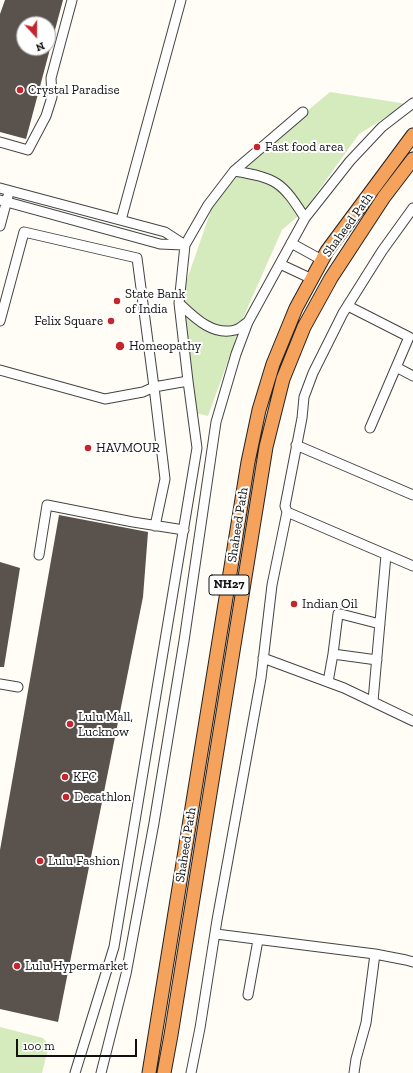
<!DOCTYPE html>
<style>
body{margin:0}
#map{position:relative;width:413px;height:1073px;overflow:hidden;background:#fffdf5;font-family:"Zilla Slab",serif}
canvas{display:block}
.north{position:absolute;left:16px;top:16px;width:40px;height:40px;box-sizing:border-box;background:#fff;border:1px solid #a0a0a0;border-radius:50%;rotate:159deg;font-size:11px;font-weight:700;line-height:16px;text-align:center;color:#111}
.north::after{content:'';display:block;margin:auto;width:14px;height:18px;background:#c4262e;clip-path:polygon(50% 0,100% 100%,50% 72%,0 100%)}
.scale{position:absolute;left:16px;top:1039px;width:121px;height:18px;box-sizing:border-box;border:2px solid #111;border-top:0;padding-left:5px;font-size:12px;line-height:14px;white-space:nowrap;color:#111;-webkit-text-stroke:3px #fff;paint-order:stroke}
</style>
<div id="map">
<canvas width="413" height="1073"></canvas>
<div class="north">N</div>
<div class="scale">100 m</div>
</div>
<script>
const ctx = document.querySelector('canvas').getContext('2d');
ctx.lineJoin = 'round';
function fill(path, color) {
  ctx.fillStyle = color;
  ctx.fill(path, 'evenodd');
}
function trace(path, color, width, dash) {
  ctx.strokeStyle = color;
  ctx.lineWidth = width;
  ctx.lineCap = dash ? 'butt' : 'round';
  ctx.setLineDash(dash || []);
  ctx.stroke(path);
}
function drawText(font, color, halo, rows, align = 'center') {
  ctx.font = font + ' "Zilla Slab",serif';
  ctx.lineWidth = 4;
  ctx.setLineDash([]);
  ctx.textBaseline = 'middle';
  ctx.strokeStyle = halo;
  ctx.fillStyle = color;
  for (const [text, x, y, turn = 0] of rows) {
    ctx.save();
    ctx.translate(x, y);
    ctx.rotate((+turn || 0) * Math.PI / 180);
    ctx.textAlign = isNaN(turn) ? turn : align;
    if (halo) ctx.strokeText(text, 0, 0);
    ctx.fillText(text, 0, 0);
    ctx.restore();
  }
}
const green = new Path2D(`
 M 330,92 L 407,104 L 359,134 L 304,211 L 282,230 L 239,327 L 232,350 L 208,416 L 196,413 L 182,294 L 218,190 L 258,152 Z
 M 0,1027 L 43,1038 L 49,1045 L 42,1073 L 0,1073 Z`);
const building = new Path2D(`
 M 5,0 L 63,0 L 26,139 L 0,132 L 0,14 ZM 24,24 L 48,24 L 49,48 L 24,48 Z
 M 59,515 L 148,532 L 143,597 L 58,1022 L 0,1009 L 0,850 Z
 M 0,562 L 20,568 L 4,667 L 0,667 Z`);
const minor = new Path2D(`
 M 0,142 L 28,150 L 46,116 L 52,97 L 51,78 L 72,0
 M 234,171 C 277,178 282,182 305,218
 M 0,188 L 165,232 L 185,245
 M 0,200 L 160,244 L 183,245
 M 121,220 L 181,0
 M 0,226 L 8,196
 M 291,243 L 322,260
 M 280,264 L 312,279
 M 179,303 C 194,317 212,336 235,330 C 240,329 244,324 248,322
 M 348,306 L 409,337 L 370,428
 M 0,321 L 24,232 L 137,258 L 154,387 L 165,479 L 155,526
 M 396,367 L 413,376
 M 0,370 L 105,399 L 143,392 L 154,387 L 188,381
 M 296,445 L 413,495
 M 287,512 L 413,566
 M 39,555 L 47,505 L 133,522 L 184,530
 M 333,654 L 338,614 L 341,614 L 380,624
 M 263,658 L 344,688 L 413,721
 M 328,682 L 333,654 L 377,660
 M 0,684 L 18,687
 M 373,701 L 386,555
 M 216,934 L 375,954 L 406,960 L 413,962
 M 248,995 L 258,940
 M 75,1073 L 114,947 L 197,448 L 188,381 L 179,303 L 185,245 L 208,205 L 234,171 L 303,112
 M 101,1073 L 126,974 L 154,823 L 184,641 L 216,422 L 236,354 L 248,322 L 305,218 L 350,161 L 382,127 L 413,103
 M 191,1073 L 200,1028 L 217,920 L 261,678 L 272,585 L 287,512 L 285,506 L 302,418 L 304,397 L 313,373 L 343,313 L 382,251 L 413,208
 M 354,1073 L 356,1059 L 366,1023 L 375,954`);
const highway = new Path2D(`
 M 149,1073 L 248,462 L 259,410 L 273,364 L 296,308 L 327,251 L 413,135
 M 164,1073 L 171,1035 L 266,447 L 283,379 L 304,327 L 331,278 L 384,197 L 413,159`);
const markers = [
 [20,90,4,"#c4262e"],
 [257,147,4,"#c4262e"],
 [117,301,4,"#c4262e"],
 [111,321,4,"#c4262e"],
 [120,346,5,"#c4262e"],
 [88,448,4,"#c4262e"],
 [294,604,4,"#c4262e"],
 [70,724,4,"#c4262e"],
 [65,777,4,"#c4262e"],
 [66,797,4,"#c4262e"],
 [40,861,4,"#c4262e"],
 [17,966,4,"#c4262e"]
];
const shields = [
 [229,585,40]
];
const shieldNames = [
 ["NH27",229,585]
];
const poiNames = [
 ["Crystal Paradise",28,90],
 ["Fast food area",265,147],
 ["State Bank",125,294],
 ["of India",125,309],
 ["Felix Square",103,321,"right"],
 ["Homeopathy",129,346],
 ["HAVMOUR",96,448],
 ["Indian Oil",302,604],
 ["Lulu Mall,",78,717],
 ["Lucknow",78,732],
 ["KFC",73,777],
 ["Decathlon",74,797],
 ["Lulu Fashion",48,861],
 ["Lulu Hypermarket",25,966]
];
const streetNames = [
 ["Shaheed Path",348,225,-54],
 ["Shaheed Path",238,525,-81],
 ["Shaheed Path",186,845,-81]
];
fill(green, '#d5ebbd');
fill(building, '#5a524d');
trace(minor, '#444', 11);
trace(highway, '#222', 15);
trace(minor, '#fff', 9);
trace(highway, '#f5a25d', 13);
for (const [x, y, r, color] of markers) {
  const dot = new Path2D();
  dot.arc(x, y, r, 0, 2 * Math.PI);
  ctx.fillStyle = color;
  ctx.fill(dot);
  trace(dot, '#fff', 1.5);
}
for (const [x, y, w] of shields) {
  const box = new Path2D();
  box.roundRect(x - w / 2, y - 10, w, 20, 3);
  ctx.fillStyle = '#fff';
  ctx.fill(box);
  trace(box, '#111', 1);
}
drawText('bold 12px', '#111', null, shieldNames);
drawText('13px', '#111', '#fff', poiNames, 'left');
drawText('13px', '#111', '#fff', streetNames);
</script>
